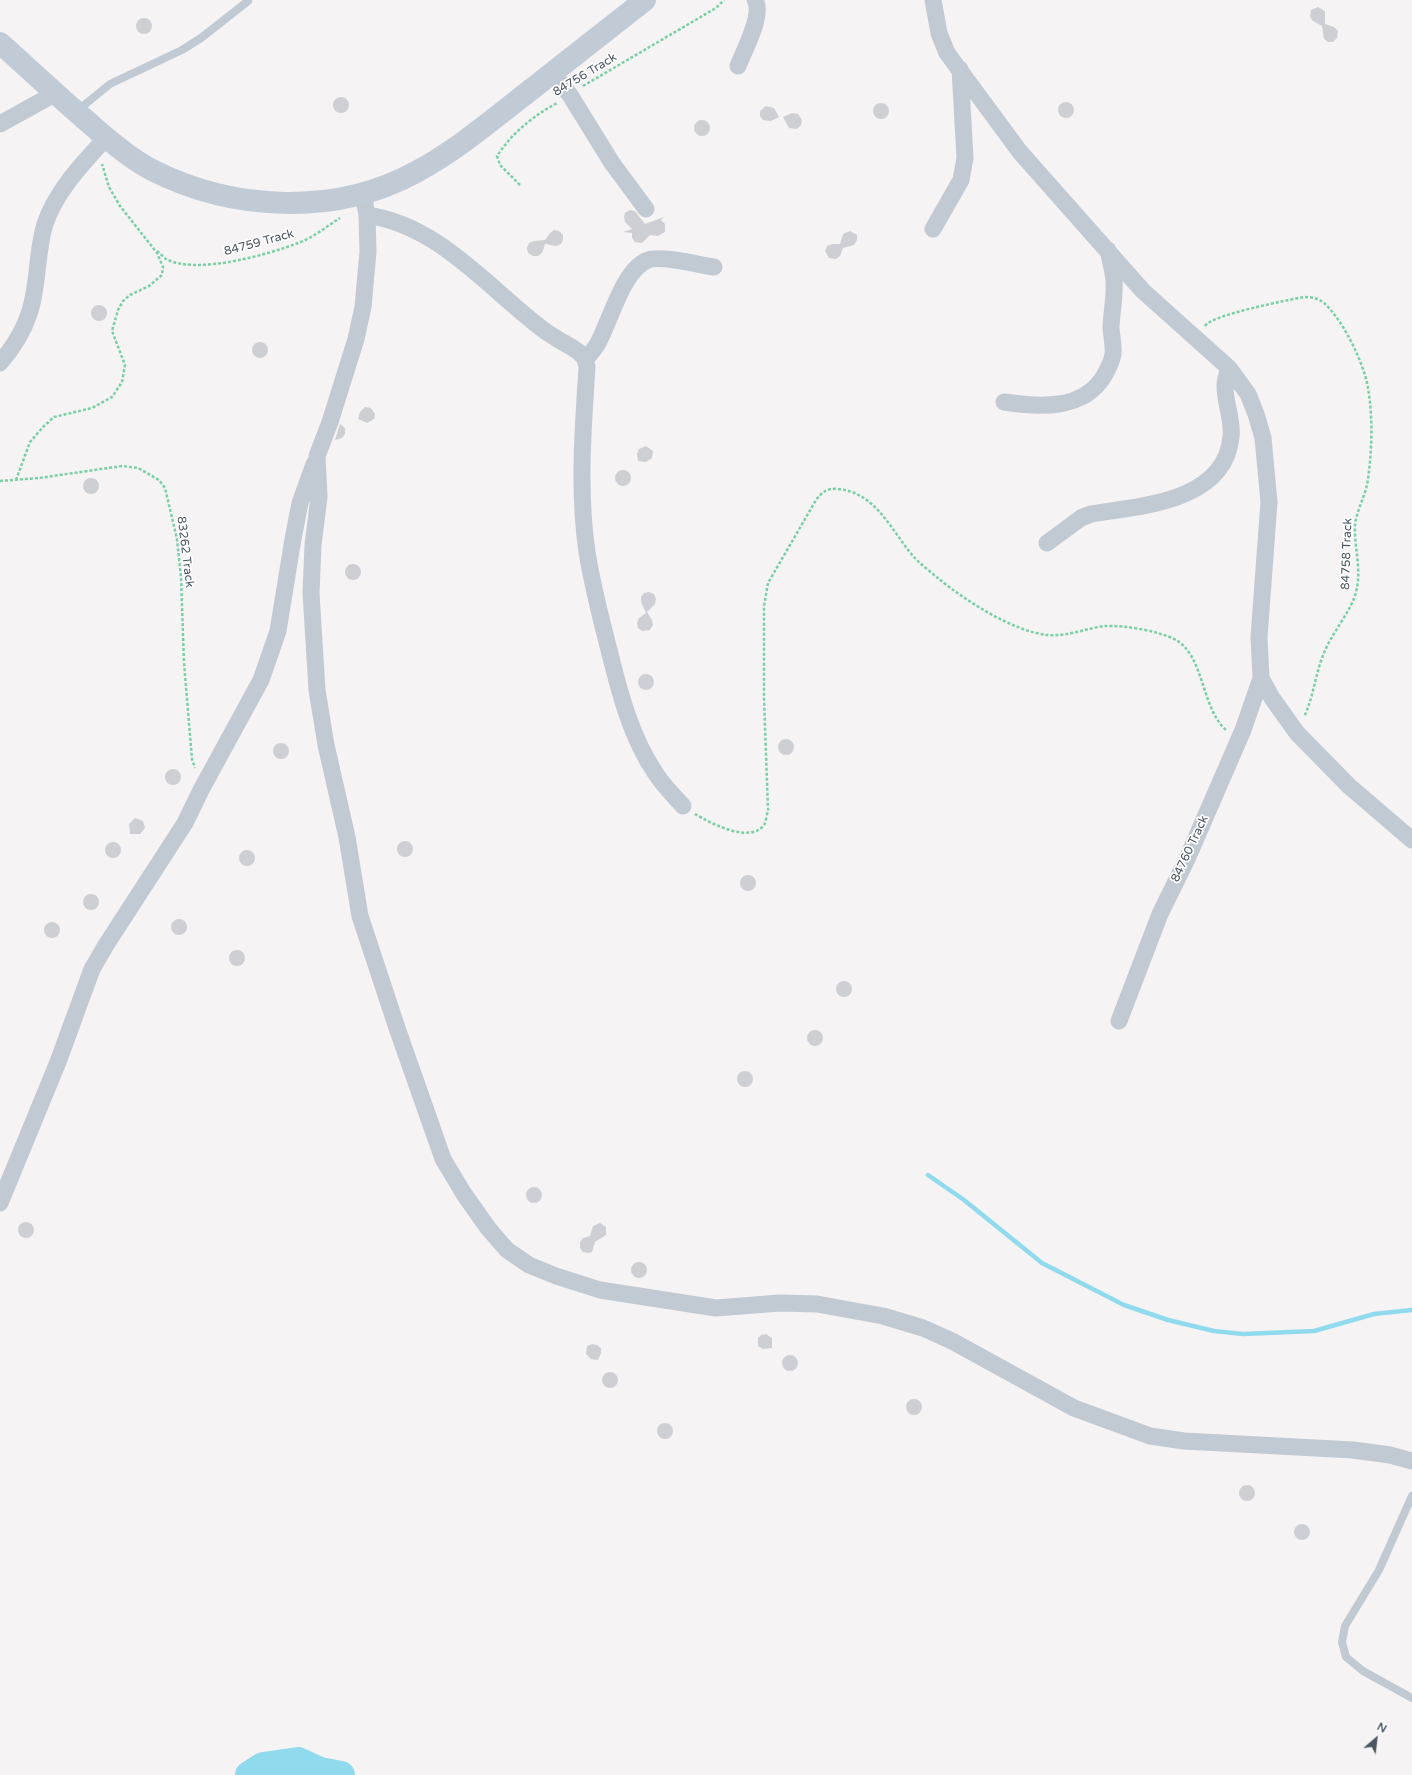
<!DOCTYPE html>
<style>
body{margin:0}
#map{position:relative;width:1412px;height:1775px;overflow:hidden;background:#f5f3f3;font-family:"Varela Round",sans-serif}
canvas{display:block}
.north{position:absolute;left:1356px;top:1719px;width:40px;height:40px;-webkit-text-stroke:3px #fff;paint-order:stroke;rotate:28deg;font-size:11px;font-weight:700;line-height:16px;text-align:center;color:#4a5661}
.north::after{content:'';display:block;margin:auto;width:14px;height:18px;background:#4a5661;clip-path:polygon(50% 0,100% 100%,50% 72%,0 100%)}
</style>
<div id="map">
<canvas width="1412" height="1775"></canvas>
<div class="north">N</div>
</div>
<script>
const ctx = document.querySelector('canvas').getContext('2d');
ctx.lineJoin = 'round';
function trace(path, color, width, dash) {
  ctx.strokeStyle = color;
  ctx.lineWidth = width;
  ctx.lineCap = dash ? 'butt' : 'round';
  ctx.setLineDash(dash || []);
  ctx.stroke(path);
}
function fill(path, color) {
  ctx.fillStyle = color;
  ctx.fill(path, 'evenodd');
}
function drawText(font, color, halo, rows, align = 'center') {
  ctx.font = font + ' "Varela Round",sans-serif';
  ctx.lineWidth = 3.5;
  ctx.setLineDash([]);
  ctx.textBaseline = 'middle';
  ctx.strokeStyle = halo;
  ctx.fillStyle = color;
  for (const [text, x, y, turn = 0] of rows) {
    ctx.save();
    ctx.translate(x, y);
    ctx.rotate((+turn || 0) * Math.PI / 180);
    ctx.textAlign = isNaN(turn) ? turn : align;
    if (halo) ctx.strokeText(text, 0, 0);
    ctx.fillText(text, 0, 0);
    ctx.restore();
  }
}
const stream = new Path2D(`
 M 928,1175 L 964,1200 L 1042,1263 L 1124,1305 L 1168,1320 L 1214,1331 L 1243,1334 L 1314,1331 L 1374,1314 L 1412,1310`);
const river = new Path2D(`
 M 249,1775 L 263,1766 L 298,1761 L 320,1771 L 341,1775`);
const building = new Path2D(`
 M 1318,7 L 1325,11 L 1325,24 L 1334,27 L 1338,31 L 1337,38 L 1333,42 L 1328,42 L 1324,39 L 1322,26 L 1313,21 L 1310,17 L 1311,10 Z
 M136 26a8 8 0 1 1 16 0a8 8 0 1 1-16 0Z
 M333 105a8 8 0 1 1 16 0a8 8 0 1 1-16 0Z
 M1058 110a8 8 0 1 1 16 0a8 8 0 1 1-16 0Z
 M873 111a8 8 0 1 1 16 0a8 8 0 1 1-16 0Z
 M 766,106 L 774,108 L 779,117 L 771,121 L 763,120 L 760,116 L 760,111 Z
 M 792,113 L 798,114 L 802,120 L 801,125 L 797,129 L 789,128 L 783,117 Z
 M694 128a8 8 0 1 1 16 0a8 8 0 1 1-16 0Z
 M 630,210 L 635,211 L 645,224 L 664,217 L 661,220 L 665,224 L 665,232 L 658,236 L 650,235 L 642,243 L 635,242 L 632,238 L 632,233 L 623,232 L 632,229 L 625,222 L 624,217 L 625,213 Z
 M 554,230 L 559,231 L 563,235 L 563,240 L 561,244 L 556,246 L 545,244 L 542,253 L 538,256 L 533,256 L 528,253 L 527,248 L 529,243 L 534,241 L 545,240 L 550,233 Z
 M 850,231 L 857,235 L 857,240 L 854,245 L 843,248 L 840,256 L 836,259 L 829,258 L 825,251 L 827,246 L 832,244 L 840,244 L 843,234 Z
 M91 313a8 8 0 1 1 16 0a8 8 0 1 1-16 0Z
 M252 350a8 8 0 1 1 16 0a8 8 0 1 1-16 0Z
 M 365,407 L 371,408 L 375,414 L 374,419 L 367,423 L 358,419 L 360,412 Z
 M 340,424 L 345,428 L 345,434 L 342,438 L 335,440 Z
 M 646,446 L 653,451 L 652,458 L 646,462 L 638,461 L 637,454 L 639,449 Z
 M615 478a8 8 0 1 1 16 0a8 8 0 1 1-16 0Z
 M83 486a8 8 0 1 1 16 0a8 8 0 1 1-16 0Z
 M345 572a8 8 0 1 1 16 0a8 8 0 1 1-16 0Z
 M 649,592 L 654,594 L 656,599 L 655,604 L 647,612 L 652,620 L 653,625 L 650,630 L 642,631 L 638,628 L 637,623 L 639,618 L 646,613 L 641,602 L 641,597 L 644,593 Z
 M638 682a8 8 0 1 1 16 0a8 8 0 1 1-16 0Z
 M778 747a8 8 0 1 1 16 0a8 8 0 1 1-16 0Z
 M273 751a8 8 0 1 1 16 0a8 8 0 1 1-16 0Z
 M165 777a8 8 0 1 1 16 0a8 8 0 1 1-16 0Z
 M 135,818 L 143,821 L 145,828 L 140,834 L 130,834 L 129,824 Z
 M397 849a8 8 0 1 1 16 0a8 8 0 1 1-16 0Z
 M105 850a8 8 0 1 1 16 0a8 8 0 1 1-16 0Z
 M239 858a8 8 0 1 1 16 0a8 8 0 1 1-16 0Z
 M740 883a8 8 0 1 1 16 0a8 8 0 1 1-16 0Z
 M83 902a8 8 0 1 1 16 0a8 8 0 1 1-16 0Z
 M171 927a8 8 0 1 1 16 0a8 8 0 1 1-16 0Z
 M44 930a8 8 0 1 1 16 0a8 8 0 1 1-16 0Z
 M229 958a8 8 0 1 1 16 0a8 8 0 1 1-16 0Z
 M836 989a8 8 0 1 1 16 0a8 8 0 1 1-16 0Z
 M807 1038a8 8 0 1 1 16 0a8 8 0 1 1-16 0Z
 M737 1079a8 8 0 1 1 16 0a8 8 0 1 1-16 0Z
 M526 1195a8 8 0 1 1 16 0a8 8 0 1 1-16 0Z
 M18 1230a8 8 0 1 1 16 0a8 8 0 1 1-16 0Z
 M 600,1223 L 606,1227 L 606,1235 L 595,1242 L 592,1252 L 588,1253 L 583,1252 L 580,1248 L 580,1242 L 583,1238 L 590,1236 L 593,1226 Z
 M631 1270a8 8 0 1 1 16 0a8 8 0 1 1-16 0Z
 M 766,1334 L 772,1338 L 772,1348 L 763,1349 L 758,1346 L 758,1338 L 761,1335 Z
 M 592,1344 L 597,1345 L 601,1348 L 601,1353 L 598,1360 L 591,1359 L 586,1354 L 587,1346 Z
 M782 1363a8 8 0 1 1 16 0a8 8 0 1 1-16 0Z
 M602 1380a8 8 0 1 1 16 0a8 8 0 1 1-16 0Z
 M906 1407a8 8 0 1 1 16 0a8 8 0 1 1-16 0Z
 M657 1431a8 8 0 1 1 16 0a8 8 0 1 1-16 0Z
 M1239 1493a8 8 0 1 1 16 0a8 8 0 1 1-16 0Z
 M1294 1532a8 8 0 1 1 16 0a8 8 0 1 1-16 0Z`);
const path = new Path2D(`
 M 583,86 L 716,8 L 724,0
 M 520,185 L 500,165 L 497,156 C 512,133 533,116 557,103
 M 157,251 C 160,253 163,257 166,259 C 196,275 267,255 298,243 C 313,238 327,226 340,218
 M 1205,326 C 1211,315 1288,300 1304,297 C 1311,297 1318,298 1324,303 C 1343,320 1364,363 1368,388 C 1373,417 1372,450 1368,479 C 1366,495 1357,509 1355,525 C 1354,547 1362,570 1356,592 C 1352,610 1331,634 1324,653 C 1315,674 1314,696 1304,717
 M 16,480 L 30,442 L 43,427 L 54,417 L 92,408 L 112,397 L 122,382 L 125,365 L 112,331 L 118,310 L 123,301 L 130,295 L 149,286 L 162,275 L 163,267 L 157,253 L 120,206 L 109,187 L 102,164
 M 0,481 L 39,478 L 122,466 L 138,468 L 159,480 L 165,488 L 177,539 L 181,578 L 184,663 L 192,759 L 195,768
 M 695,814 C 710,823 750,844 764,825 C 766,821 767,814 768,810 L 764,698 L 764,606 L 768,583 L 816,500 C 822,492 827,488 838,489 C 876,492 892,532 914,557 C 921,565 931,572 939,579 C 966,601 1014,632 1048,635 C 1067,637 1087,628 1105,626 C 1123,625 1160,631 1176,640 C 1205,657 1201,709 1227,731`);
const lane = new Path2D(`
 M 77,111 L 110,84 L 182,50 L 201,38 L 248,1
 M 1412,1496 L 1379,1570 L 1345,1626 L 1342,1642 L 1346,1657 L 1363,1671 L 1412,1698`);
const street = new Path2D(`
 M 933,0 L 939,33 L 947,53 L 1020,152 L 1143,291 L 1229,368 L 1248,394 L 1256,414 L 1263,438 L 1269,502 L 1259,637 L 1261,678 L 1272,698 L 1297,733 L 1349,786 L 1412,840
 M 738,66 C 744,50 764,15 755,0
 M 553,73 L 570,95 L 612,163 L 646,209
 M 0,124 L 56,93
 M 363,193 L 367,215 L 368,252 L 363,307 L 356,339 L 330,422 L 317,456 L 319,497 L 313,545 L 311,593 L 317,690 L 326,745 L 347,837 L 360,916 L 397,1028 L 443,1159 L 464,1194 L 488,1228 L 507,1250 L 529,1265 L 556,1276 L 600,1290 L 716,1308 L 780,1303 L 817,1304 L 883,1316 L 923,1328 L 952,1341 L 1074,1408 L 1150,1436 L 1184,1441 L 1353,1450 L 1390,1455 L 1412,1461
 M 367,215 C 436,225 483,282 536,324 C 541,328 547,333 553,336 C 562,343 575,347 583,356 C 586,360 586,363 587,367 C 583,429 578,491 587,552 C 592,584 600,615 608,646 C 619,690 630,736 656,774 C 663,785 674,796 683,806
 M 933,229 L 961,180 L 965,158 L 960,69
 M 585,360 C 590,354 595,349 598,343 C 610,322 623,269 648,260 C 660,255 700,265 714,267
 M 0,363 C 12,349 23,332 29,314 C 39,285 36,253 45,224 C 56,191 83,163 106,138
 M 1004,402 C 1038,407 1083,411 1104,376 C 1108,369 1112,362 1113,354 C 1114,345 1111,335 1111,326 C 1112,311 1115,295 1114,280 C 1113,270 1110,260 1108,250
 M 1047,543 L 1081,518 L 1091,514 C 1140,506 1225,502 1231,437 C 1233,419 1225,404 1225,386 C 1225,380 1227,374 1229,368
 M 1119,1021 L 1160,914 L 1187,859 L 1243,730 L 1261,678
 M 0,1203 L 58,1062 L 92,969 L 106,945 L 185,823 L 201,790 L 261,680 L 278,631 L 293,539 L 300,503 L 314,464`);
const secondary = new Path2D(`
 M 0,43 C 29,69 58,96 88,122 C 107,139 129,158 152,170 C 233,211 336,216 416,172 C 457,150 492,120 528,92 C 567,61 606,31 645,0`);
const streetNames = [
 ["84756 Track",585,75,-31],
 ["84759 Track",259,243,-15],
 ["83262 Track",185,552,83],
 ["84758 Track",1347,554,-88],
 ["84760 Track",1190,849,-65]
];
trace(stream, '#90daee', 4.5);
trace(river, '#90daee', 28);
fill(building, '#cdcfd5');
trace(path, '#7ad0a6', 2.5, [3, 2]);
trace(lane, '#c1cad2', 8);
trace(street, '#c1cad2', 17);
trace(secondary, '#c1cbd6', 22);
drawText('12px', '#4a5661', '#fff', streetNames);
</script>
